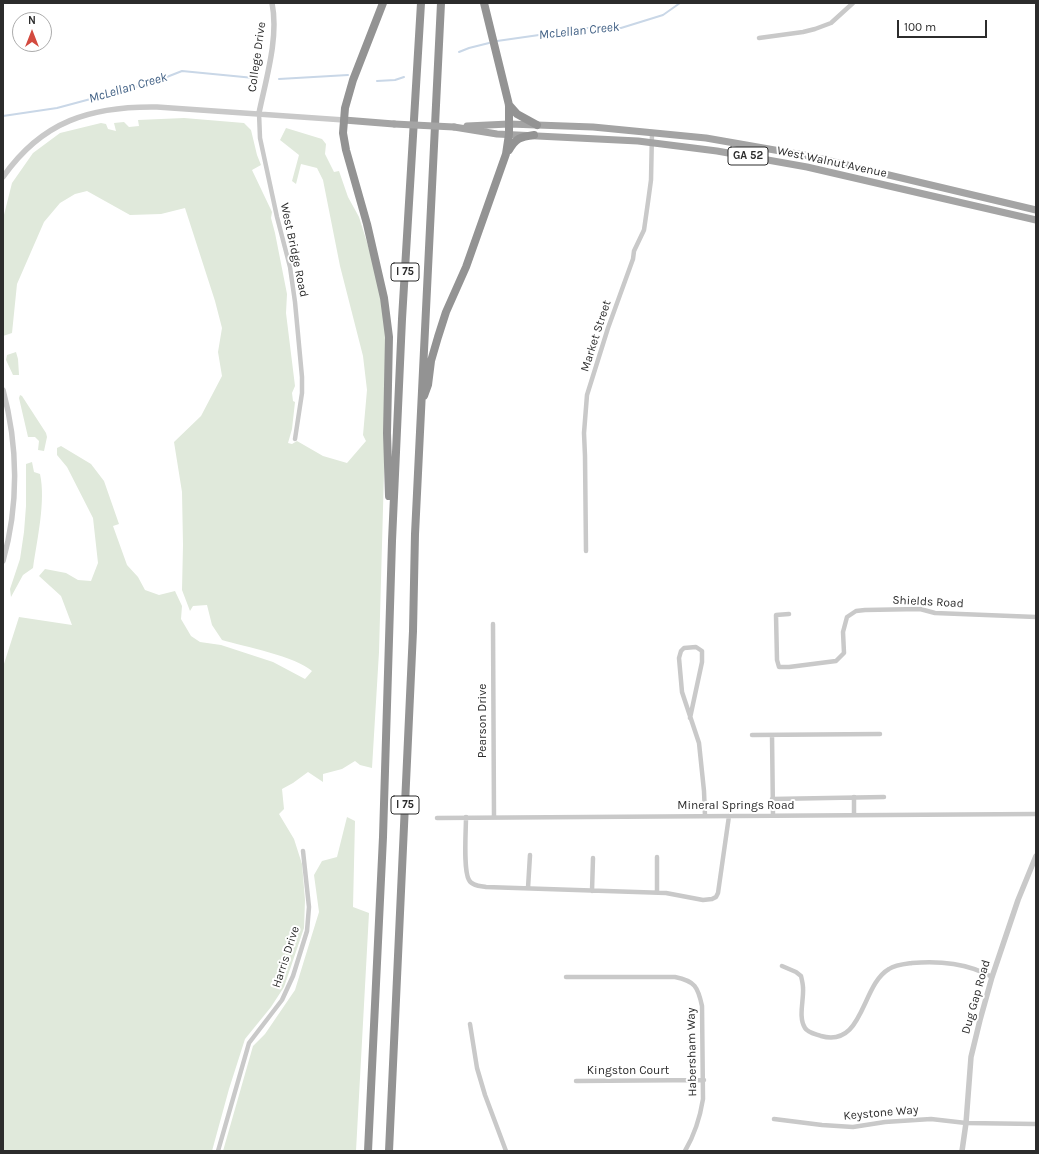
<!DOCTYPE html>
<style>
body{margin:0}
#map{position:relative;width:1039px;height:1154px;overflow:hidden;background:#fff;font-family:Karla,sans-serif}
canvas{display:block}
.frame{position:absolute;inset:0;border:4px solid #2c2c2c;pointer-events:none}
.north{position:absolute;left:12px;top:12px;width:40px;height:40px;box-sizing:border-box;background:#fff;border:1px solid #ababab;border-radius:50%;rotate:0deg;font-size:11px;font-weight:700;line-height:16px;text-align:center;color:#2c2c2c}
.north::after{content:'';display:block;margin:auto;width:14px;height:18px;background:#d34a3f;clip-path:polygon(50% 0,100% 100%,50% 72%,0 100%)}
.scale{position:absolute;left:897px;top:20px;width:90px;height:18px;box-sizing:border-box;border:2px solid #2c2c2c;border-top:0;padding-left:5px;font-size:12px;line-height:14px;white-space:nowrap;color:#2c2c2c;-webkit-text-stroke:3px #fff;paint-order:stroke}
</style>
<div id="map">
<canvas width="1039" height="1154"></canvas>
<div class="frame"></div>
<div class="north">N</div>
<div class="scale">100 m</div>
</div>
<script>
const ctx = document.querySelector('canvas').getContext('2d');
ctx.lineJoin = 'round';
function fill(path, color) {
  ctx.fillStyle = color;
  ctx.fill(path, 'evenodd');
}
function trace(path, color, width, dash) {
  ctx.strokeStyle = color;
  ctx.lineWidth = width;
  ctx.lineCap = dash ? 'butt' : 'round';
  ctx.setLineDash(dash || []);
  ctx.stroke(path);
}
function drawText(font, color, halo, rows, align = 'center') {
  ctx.font = font + ' Karla,sans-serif';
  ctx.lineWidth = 4;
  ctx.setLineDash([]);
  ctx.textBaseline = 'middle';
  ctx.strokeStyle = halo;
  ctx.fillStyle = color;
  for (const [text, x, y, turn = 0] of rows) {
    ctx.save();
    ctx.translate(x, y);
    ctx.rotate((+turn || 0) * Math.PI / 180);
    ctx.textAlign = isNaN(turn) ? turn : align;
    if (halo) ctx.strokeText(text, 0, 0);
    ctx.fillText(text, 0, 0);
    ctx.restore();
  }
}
const green = new Path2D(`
 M 184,118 L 244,123 L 251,130 L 257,155 L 261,165 L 252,170 L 272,212 L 271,218 L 275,233 L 287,294 L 286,313 L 295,386 L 292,393 L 293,401 L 295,402 L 292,429 L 288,443 L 292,444 L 297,441 L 323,456 L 347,463 L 366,441 L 363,435 L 367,390 L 363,356 L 340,266 L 323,180 L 317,168 L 301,164 L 296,184 L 292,181 L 299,155 L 280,140 L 286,128 L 322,139 L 326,144 L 325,154 L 334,172 L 339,171 L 348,197 L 359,217 L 376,271 L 387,338 L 387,365 L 379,652 L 372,768 L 360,765 L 355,761 L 342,769 L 323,774 L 323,782 L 308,772 L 293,783 L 282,789 L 284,809 L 279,814 L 294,839 L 302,864 L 305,900 L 304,928 L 284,987 L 271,1007 L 245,1039 L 229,1089 L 212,1151 L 3,1151 L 3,667 L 19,617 L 72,625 L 61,596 L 39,576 L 45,569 L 66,573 L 78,580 L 91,581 L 98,563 L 93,518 L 67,467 L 57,455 L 57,448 L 61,446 L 91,464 L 104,481 L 119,524 L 113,526 L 127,565 L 138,577 L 145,590 L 159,595 L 175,591 L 182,606 L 181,619 L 191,636 L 200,642 L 221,645 L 273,662 L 305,679 L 312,671 C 297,657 243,646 222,640 L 212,625 L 207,605 L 193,606 L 190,611 L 182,590 L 183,545 L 182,492 L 174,442 L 201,416 L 222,376 L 218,352 L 222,328 L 215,301 L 185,208 L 161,214 L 130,215 L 87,191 L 75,194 L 60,203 L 44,222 L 17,284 L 12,333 L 3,336 L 3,219 L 12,183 L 33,153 L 60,133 L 101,123 L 106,124 L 108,129 L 116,131 L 114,123 L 124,122 L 129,127 L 139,126 L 138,120 Z
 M 16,352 L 18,359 L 19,375 L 13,375 L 6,360 L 7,355 Z
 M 20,395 L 22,396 L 46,433 L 47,437 L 44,451 L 38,450 L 39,441 L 35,437 L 28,437 L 19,398 Z
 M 32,462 L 34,472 L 40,474 C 46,501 37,540 33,568 L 23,575 L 11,597 L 10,589 L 20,559 L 24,532 L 26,506 L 26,464 Z
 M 347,817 L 355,821 L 353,907 L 369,913 L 356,1151 L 223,1151 L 253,1046 L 265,1034 L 295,990 L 319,912 L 314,875 L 322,861 L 337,857 Z`);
const stream = new Path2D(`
 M 497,41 L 588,28 L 621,28 L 663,15 L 680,3
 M 459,52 L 469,48 L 489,43
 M 279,79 L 348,75
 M 377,81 L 395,80 L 404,77
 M 3,116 L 57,108 L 154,82 L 182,71 L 254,78`);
const minor = new Path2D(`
 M 759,38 L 803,32 L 815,29 L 831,23 L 853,3
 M 259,113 L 260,138 L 277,217 L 290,267 L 295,302 L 302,377 L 302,393 L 295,439
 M 586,551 L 585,456 L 584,433 L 587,395 L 608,328 L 633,259 L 634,251 L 644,230 L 648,202 L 651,180 L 652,132
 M 789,614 L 776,615 L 777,660 L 779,667 L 789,667 L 836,661 L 844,653 L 843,632 L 847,617 L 856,611 L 865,610 L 920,609 L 935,613 L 1036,617
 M 493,624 L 494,817
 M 690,718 L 702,662 L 702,651 L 696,647 L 684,648 L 681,651 L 679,658 L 682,692 L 699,743 L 704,791 L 705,816
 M 752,735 L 880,734
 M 772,735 L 773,815
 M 772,799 L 884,797
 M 854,815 L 854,797
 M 466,817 C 466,831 463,870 469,880 C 472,886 481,886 486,887 L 666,893 L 703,900 L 712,899 L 716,897 L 718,893 L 729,816
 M 437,818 L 1036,814
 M 528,888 L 530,855
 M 592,891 L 593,858
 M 657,892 L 657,857
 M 782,966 L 796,972 L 801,976 C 802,980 803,984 803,988 C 804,1000 798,1017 805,1028 C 808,1033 816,1034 821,1036 C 864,1048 861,985 889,969 C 895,965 905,964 912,963 C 941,961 967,963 992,977
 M 566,977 L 675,977 C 695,981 698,987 702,1006 L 703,1099 C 700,1118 695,1134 685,1151
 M 470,1024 L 477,1068 L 485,1095 L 506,1151
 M 576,1081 L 704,1080
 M 774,1119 L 822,1125 L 853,1127 L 885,1122 L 931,1119 L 966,1123 L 1036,1124
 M 218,1151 L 249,1043 L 282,1000 L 293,976 L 307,931 L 309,907 L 303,851`);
const tertiary = new Path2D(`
 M 259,113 C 266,79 279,37 272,3
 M 3,177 C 42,121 91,106 157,107 L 344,120
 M 3,390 C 18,445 19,505 3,561
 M 962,1151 L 966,1123 L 971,1057 L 980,1020 L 992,977 L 1018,900 L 1036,856`);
const primary = new Path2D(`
 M 344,120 L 394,124
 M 467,126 L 509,124 L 593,127 L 706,138 L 809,156 L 1036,210
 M 454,127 L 497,134 L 638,141 L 717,151 L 807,167 L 1036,220`);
const motorway = new Path2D(`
 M 383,3 L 353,80 L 345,108 L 343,133 L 346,150 L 367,224 L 384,298 L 389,337 L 387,433 L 389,496
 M 509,105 L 517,114 L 537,125
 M 509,150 C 516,138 520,137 534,135
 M 424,396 L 428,385 L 431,361 L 438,337 L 446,312 L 466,267 L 506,154 L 509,134 L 509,105 L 484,3
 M 368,1151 L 383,837 L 392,541 L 402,319 L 421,3
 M 389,1151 L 413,631 L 415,534 L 441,3`);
const primaryBridge = new Path2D(`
 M 394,124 L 454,127`);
const shields = [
 [748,156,40],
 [405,272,28],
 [405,805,28]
];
const shieldNames = [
 ["GA 52",748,156],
 ["I 75",405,272],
 ["I 75",405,805]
];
const streetNames = [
 ["College Drive",257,57,-82],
 ["West Walnut Avenue",832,162,12],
 ["West Bridge Road",294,250,78],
 ["Market Street",596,336,-72],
 ["Shields Road",928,602,3],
 ["Pearson Drive",483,721,-90],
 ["Mineral Springs Road",736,806],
 ["Harris Drive",286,957,-72],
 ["Dug Gap Road",976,997,-74],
 ["Habersham Way",692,1052,-91],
 ["Kingston Court",628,1071],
 ["Keystone Way",881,1113,-5]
];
const waterNames = [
 ["McLellan Creek",579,31,-6],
 ["McLellan Creek",128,88,-16]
];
fill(green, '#e0e9db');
trace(stream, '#c9d7e7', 2);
trace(minor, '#c9c9c9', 4.5);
trace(tertiary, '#c9c9c9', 5.5);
trace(primary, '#a4a4a4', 7);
trace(motorway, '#939393', 8);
trace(primaryBridge, '#a4a4a4', 7);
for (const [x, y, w] of shields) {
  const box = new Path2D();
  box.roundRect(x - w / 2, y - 9, w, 18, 3);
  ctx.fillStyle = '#fff';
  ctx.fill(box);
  trace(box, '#2c2c2c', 1);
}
drawText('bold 11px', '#2c2c2c', null, shieldNames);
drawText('12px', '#2c2c2c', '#fff', streetNames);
drawText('italic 13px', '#436286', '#fff', waterNames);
</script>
